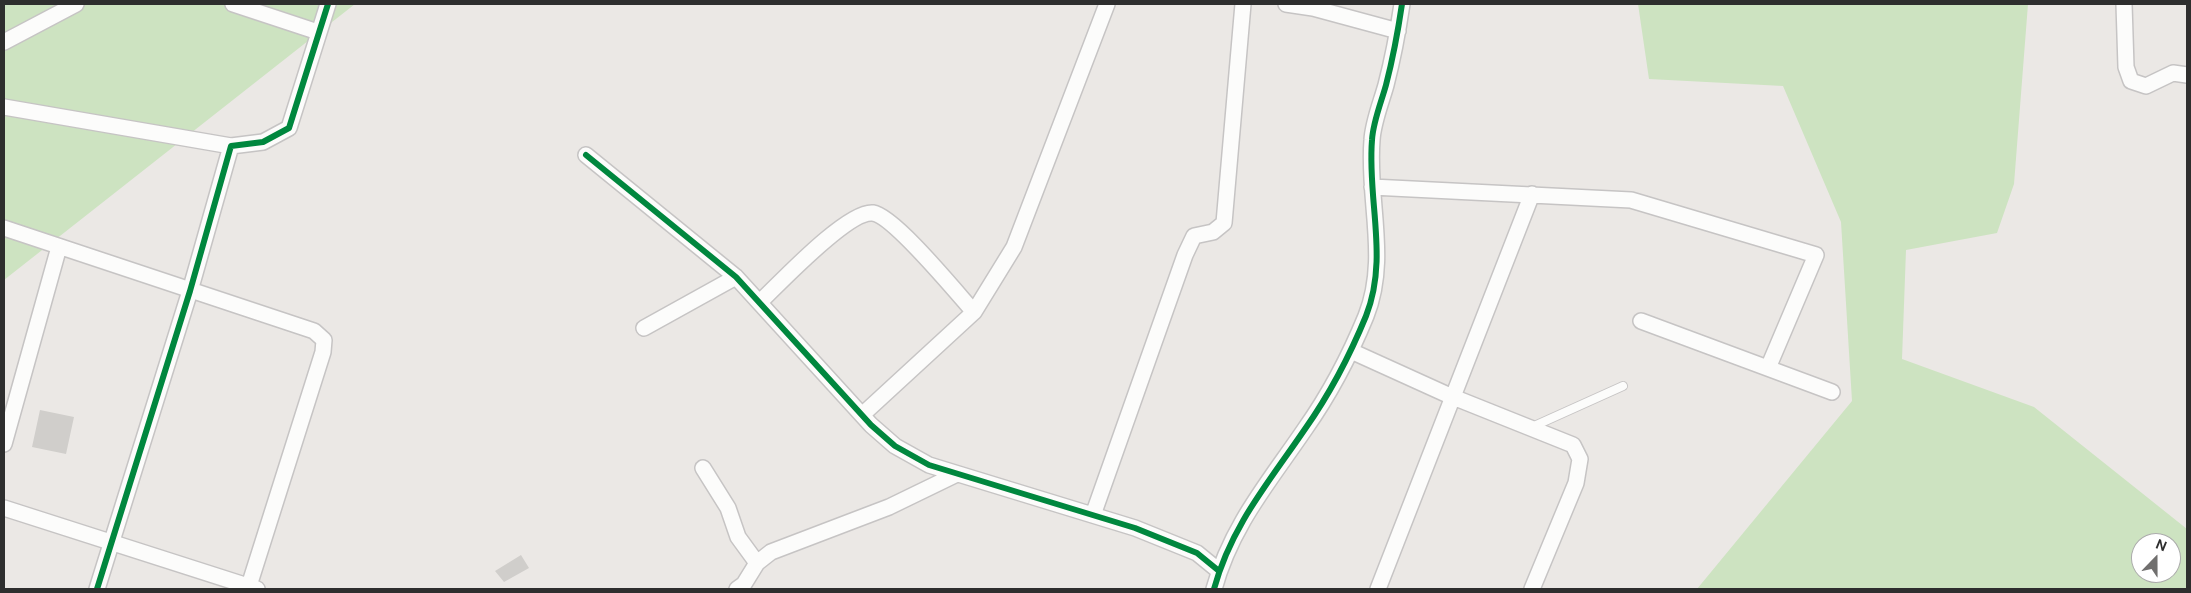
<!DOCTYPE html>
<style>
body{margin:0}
#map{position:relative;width:2191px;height:593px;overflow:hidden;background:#ebe8e5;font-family:"DM Sans",sans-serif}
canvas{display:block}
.frame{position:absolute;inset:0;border:5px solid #2e2e2e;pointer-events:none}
.north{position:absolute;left:2131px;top:533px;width:50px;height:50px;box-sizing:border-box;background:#fff;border:1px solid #ababab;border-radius:50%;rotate:22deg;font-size:14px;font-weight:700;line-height:20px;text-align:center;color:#2e2e2e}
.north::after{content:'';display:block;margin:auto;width:18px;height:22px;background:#706f6e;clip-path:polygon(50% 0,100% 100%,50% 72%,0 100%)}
</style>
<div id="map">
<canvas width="2191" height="593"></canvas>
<div class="frame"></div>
<div class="north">N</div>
</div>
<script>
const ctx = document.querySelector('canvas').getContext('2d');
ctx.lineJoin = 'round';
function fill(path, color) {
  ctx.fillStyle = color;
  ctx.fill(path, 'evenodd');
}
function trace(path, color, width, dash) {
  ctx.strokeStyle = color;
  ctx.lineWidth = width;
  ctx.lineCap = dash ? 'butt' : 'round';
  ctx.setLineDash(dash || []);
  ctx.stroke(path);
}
const green = new Path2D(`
 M 4,4 L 355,4 L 4,280 Z
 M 1638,4 L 2028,4 L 2014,184 L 1997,233 L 1906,250 L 1902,359 L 2034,407 L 2187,529 L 2187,589 L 1697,589 L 1852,401 L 1841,222 L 1783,86 L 1649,79 ZM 2141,543 L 2171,543 L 2171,573 L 2141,573 Z`);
const building = new Path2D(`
 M 40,410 L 74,417 L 66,454 L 32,447 Z
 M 521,555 L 529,568 L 504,582 L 495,571 Z`);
const lane = new Path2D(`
 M 1532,427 L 1623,386`);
const street = new Path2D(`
 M 233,4 L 318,32
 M 1286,4 L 1313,8 L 1398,31
 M 2124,4 L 2126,67 L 2131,81 L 2146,86 L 2173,73 L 2187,75
 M 4,42 L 76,4
 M 4,107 L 231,146
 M 586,155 L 736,277 L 871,425 L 895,446 L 929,465 L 1135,528 L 1197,553 L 1219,571
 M 1372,187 L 1631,200 L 1816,255 L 1768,368
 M 4,228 L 314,331 L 324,340 L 323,352 L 248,589
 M 760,302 C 780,283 848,210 873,213 C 894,216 956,292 974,312
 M 1641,321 L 1832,392
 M 644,328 L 736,277
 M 1351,351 L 1448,395 L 1573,445 L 1580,459 L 1576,483 L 1532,589
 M 862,415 L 974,312 L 1014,247 L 1107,4
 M 4,444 L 59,247
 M 703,468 L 728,508 L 738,537 L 757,563
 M 4,508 L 257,589
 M 1093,515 L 1185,255 L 1194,236 L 1213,232 L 1224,223 L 1243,4
 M 97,589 L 190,291 L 231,146 L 263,142 L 289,128 L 328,4
 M 737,589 L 744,584 L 757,563 L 771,552 L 889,507 L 957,474
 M 1214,589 C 1231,526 1269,482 1305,429 C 1329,395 1350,355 1366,316 C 1389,258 1367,200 1372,140 C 1373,122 1381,103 1386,85 C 1393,58 1398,31 1402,4
 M 1378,589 L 1532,194`);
const cycleway = new Path2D(`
 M 586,155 L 736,277 L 871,425 L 895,446 L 929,465 L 1135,528 L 1197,553 L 1219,571
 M 97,589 L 190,291 L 231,146 L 263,142 L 289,128 L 328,4
 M 1214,589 C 1231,526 1269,482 1305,429 C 1329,395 1350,355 1366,316 C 1389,258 1367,200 1372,140 C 1373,122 1381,103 1386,85 C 1393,58 1398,31 1402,4`);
fill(green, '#cde3c1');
fill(building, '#d0cecb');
trace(lane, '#c6c4c4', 10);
trace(street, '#c6c4c4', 18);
trace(lane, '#fcfcfb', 8);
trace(street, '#fcfcfb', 15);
trace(cycleway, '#00873e', 6);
</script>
